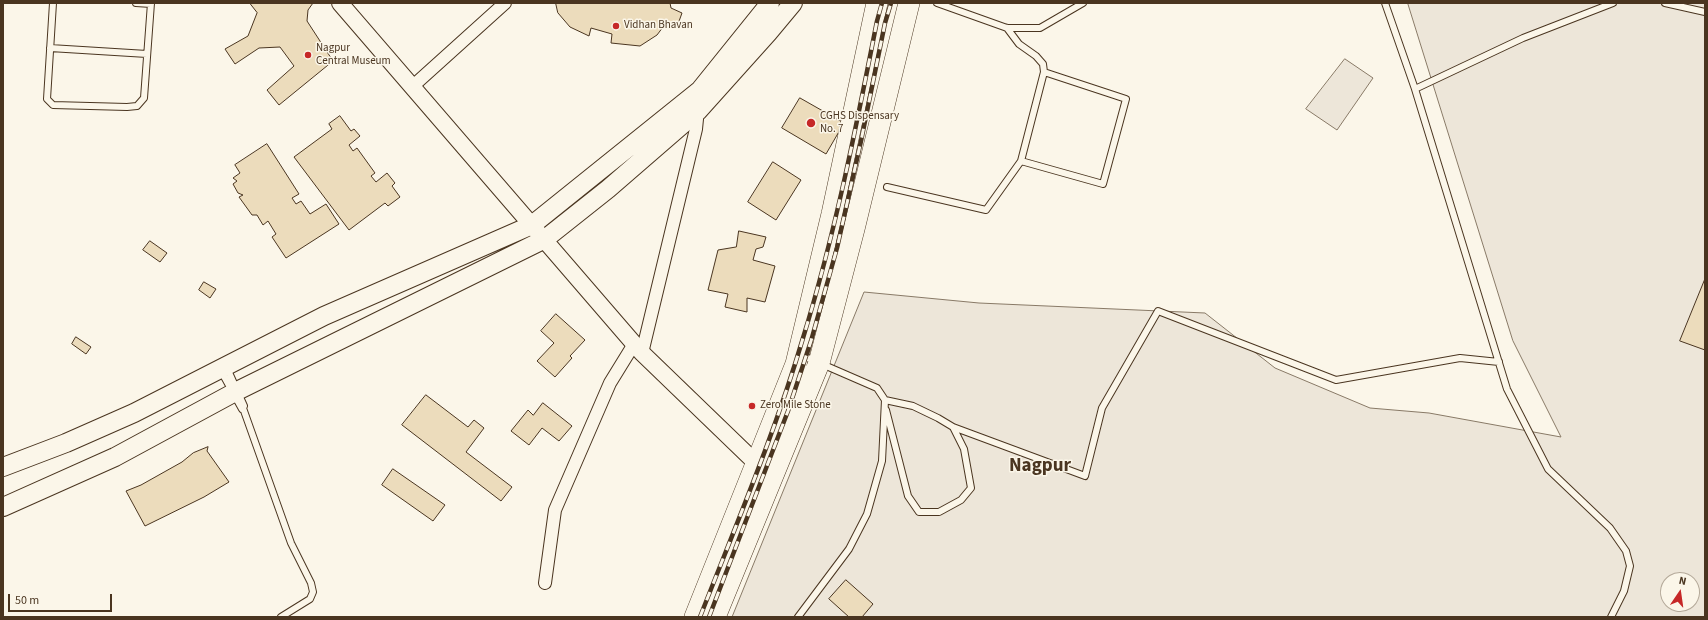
<!DOCTYPE html>
<style>
body{margin:0}
#map{position:relative;width:1708px;height:620px;overflow:hidden;background:#fbf6e9;font-family:"Source Sans 3",sans-serif}
canvas{display:block}
.frame{position:absolute;inset:0;border:4px solid #4a3520;pointer-events:none}
.north{position:absolute;left:1660px;top:572px;width:40px;height:40px;box-sizing:border-box;background:#fbf6e9;border:1px solid #b4a999;border-radius:50%;rotate:13deg;font-size:11px;font-weight:700;line-height:16px;text-align:center;color:#4a3520}
.north::after{content:'';display:block;margin:auto;width:14px;height:18px;background:#c62828;clip-path:polygon(50% 0,100% 100%,50% 72%,0 100%)}
.scale{position:absolute;left:8px;top:594px;width:104px;height:18px;box-sizing:border-box;border:2px solid #4a3520;border-top:0;padding-left:5px;font-size:12px;line-height:14px;white-space:nowrap;color:#4a3520;-webkit-text-stroke:3px #fbf6e9;paint-order:stroke}
</style>
<div id="map">
<canvas width="1708" height="620"></canvas>
<div class="frame"></div>
<div class="north">N</div>
<div class="scale">50 m</div>
</div>
<script>
const ctx = document.querySelector('canvas').getContext('2d');
ctx.lineJoin = 'round';
function fill(path, color) {
  ctx.fillStyle = color;
  ctx.fill(path, 'evenodd');
}
function trace(path, color, width, dash) {
  ctx.strokeStyle = color;
  ctx.lineWidth = width;
  ctx.lineCap = dash ? 'butt' : 'round';
  ctx.setLineDash(dash || []);
  ctx.stroke(path);
}
function drawText(font, color, halo, rows, align = 'center') {
  ctx.font = font + ' "Source Sans 3",sans-serif';
  ctx.lineWidth = 3;
  ctx.setLineDash([]);
  ctx.textBaseline = 'middle';
  ctx.strokeStyle = halo;
  ctx.fillStyle = color;
  for (const [text, x, y, turn = 0] of rows) {
    ctx.save();
    ctx.translate(x, y);
    ctx.rotate((+turn || 0) * Math.PI / 180);
    ctx.textAlign = isNaN(turn) ? turn : align;
    if (halo) ctx.strokeText(text, 0, 0);
    ctx.fillText(text, 0, 0);
    ctx.restore();
  }
}
const green = new Path2D(`
 M 1408,3 L 1705,3 L 1705,617 L 732,617 L 864,292 L 979,303 L 1205,313 L 1275,368 L 1370,408 L 1429,413 L 1561,437 L 1513,341 ZM 1668,580 L 1692,580 L 1692,604 L 1668,604 Z
 M 1345,59 L 1373,78 L 1337,130 L 1306,109 Z`);
const building = new Path2D(`
 M 250,3 L 313,3 L 308,10 L 307,21 L 333,61 L 279,105 L 267,90 L 294,66 L 280,47 L 259,48 L 235,64 L 225,49 L 248,36 L 257,13 Z
 M 556,3 L 670,3 L 671,8 L 682,13 L 678,24 L 666,23 L 657,35 L 640,46 L 611,43 L 612,34 L 591,28 L 589,36 L 570,27 L 558,13 Z
 M 800,98 L 844,123 L 826,154 L 782,128 Z
 M 340,116 L 351,131 L 354,129 L 360,136 L 349,145 L 353,151 L 357,148 L 375,173 L 371,176 L 376,182 L 387,173 L 395,183 L 392,186 L 400,197 L 388,206 L 385,203 L 349,230 L 294,157 L 332,129 L 329,124 Z
 M 267,144 L 299,194 L 292,198 L 296,204 L 301,201 L 310,214 L 326,204 L 339,224 L 286,258 L 272,237 L 276,234 L 268,221 L 263,225 L 257,215 L 252,215 L 239,197 L 243,195 L 238,193 L 233,184 L 237,181 L 233,178 L 240,173 L 235,165 Z
 M 773,162 L 801,180 L 776,220 L 748,202 Z
 M 739,231 L 766,237 L 763,247 L 756,249 L 753,260 L 775,266 L 765,302 L 747,298 L 747,312 L 725,307 L 728,294 L 708,290 L 718,250 L 736,247 Z
 M 150,241 L 167,253 L 160,262 L 143,250 Z
 M 1705,279 L 1705,350 L 1680,341 Z
 M 204,282 L 216,289 L 210,298 L 199,290 Z
 M 556,314 L 585,340 L 570,356 L 572,358 L 555,377 L 537,361 L 554,343 L 541,331 Z
 M 76,337 L 91,347 L 86,354 L 72,344 Z
 M 426,395 L 468,427 L 474,420 L 484,428 L 466,452 L 512,487 L 501,501 L 402,425 Z
 M 543,403 L 572,426 L 559,441 L 542,428 L 529,445 L 511,431 L 528,410 L 533,415 Z
 M 208,447 L 207,451 L 229,482 L 204,497 L 145,526 L 126,491 L 141,485 L 182,462 L 193,453 Z
 M 393,469 L 445,505 L 433,521 L 382,485 Z
 M 846,580 L 873,604 L 862,617 L 849,617 L 829,599 Z`);
const service = new Path2D(`
 M 53,3 L 47,99 L 53,105 L 127,107 L 137,106 L 144,98 L 151,3
 M 136,3 L 151,4
 M 937,3 L 1007,28 L 1040,28 L 1083,3
 M 1385,3 L 1415,89 L 1507,389 L 1548,469 L 1610,528 L 1626,551 L 1630,566 L 1624,591 L 1611,617
 M 1665,3 L 1705,12
 M 1007,28 L 1019,44 L 1036,56 L 1043,64 L 1044,72 L 1021,161 L 1103,184 L 1126,99 L 1044,72
 M 50,48 L 147,54
 M 1415,89 L 1523,38 L 1613,3
 M 887,187 L 986,210 L 1021,161
 M 221,371 L 242,409 L 244,406 L 227,368
 M 885,400 L 913,406 L 938,418 L 953,427 L 964,449 L 971,488 L 961,500 L 939,512 L 919,512 L 908,496 L 886,410
 M 243,408 L 291,543 L 311,583 L 313,592 L 310,599 L 281,617
 M 953,427 L 1085,476 L 1102,408 L 1158,311 L 1336,380 L 1460,358 L 1499,362
 M 798,617 L 849,549 L 867,514 L 882,461 L 885,400 L 877,388 L 801,355`);
const minor = new Path2D(`
 M 413,86 L 505,3
 M 642,353 L 696,129 L 698,109
 M 545,583 L 555,510 L 610,383 L 634,344`);
const tertiary = new Path2D(`
 M 340,3 L 642,353 L 756,463`);
const secondary = new Path2D(`
 M 3,467 L 66,443 L 134,413 L 324,316 L 532,225 L 700,90 L 770,3
 M 3,507 L 115,457 L 237,391 L 545,239 L 608,189 L 698,111 L 768,33 L 793,3`);
const trunk = new Path2D(`
 M 695,617 L 796,364 L 832,214 L 877,3
 M 715,617 L 819,363 L 854,229 L 909,3`);
const rail = new Path2D(`
 M 700,617 C 736,525 775,433 803,338 C 835,234 856,128 877,21 L 882,3
 M 709,617 L 788,411 L 811,341 L 837,248 L 861,141 L 885,23 L 891,3`);
const markers = [
 [616,26,4,"#c62828"],
 [308,55,4,"#c62828"],
 [811,123,5,"#c62828"],
 [752,406,4,"#c62828"]
];
const poiNames = [
 ["Vidhan Bhavan",624,26],
 ["Nagpur",316,49],
 ["Central Museum",316,62],
 ["CGHS Dispensary",820,117],
 ["No. 7",820,130],
 ["Zero Mile Stone",760,406]
];
const townNames = [
 ["Nagpur",1040,467]
];
fill(green, '#ede6d9');
trace(green, '#887966', 1);
fill(building, '#ecdcbc');
trace(building, '#4a3520', 1);
trace(service, '#4a3520', 8);
trace(minor, '#4a3520', 14);
trace(tertiary, '#4a3520', 18);
trace(secondary, '#4a3520', 20);
trace(trunk, '#4a3520', 22);
trace(service, '#fbf6e9', 6);
trace(minor, '#fbf6e9', 12);
trace(tertiary, '#fbf6e9', 16);
trace(secondary, '#fbf6e9', 18);
trace(trunk, '#fbf6e9', 21);
trace(rail, '#4a3520', 4.5);
trace(rail, '#fbf6e9', 3, [9]);
for (const [x, y, r, color] of markers) {
  const dot = new Path2D();
  dot.arc(x, y, r, 0, 2 * Math.PI);
  ctx.fillStyle = color;
  ctx.fill(dot);
  trace(dot, '#fbf6e9', 1.5);
}
drawText('11px', '#4a3520', '#fbf6e9', poiNames, 'left');
drawText('bold 19px', '#4a3520', '#fbf6e9', townNames);
</script>
